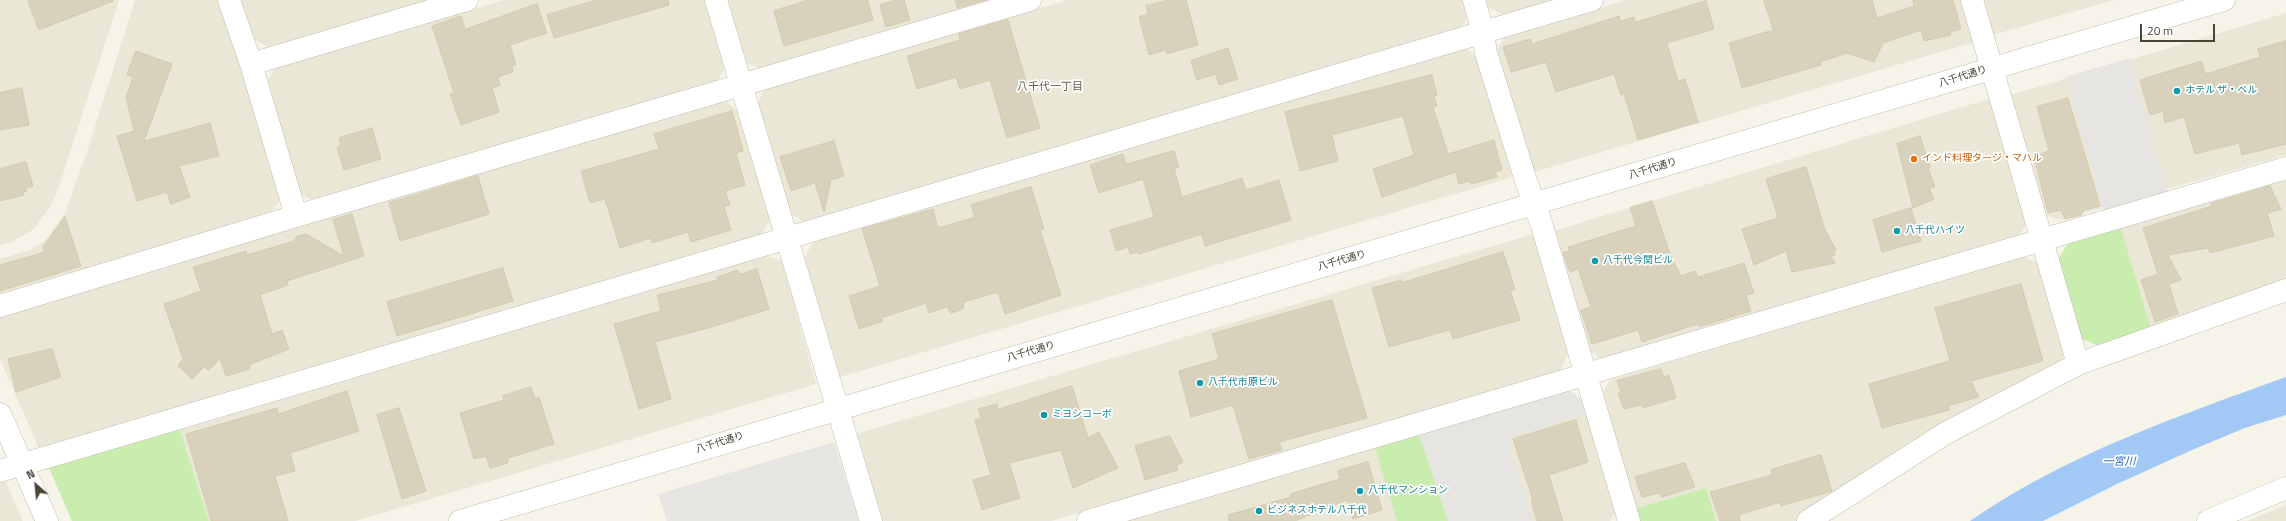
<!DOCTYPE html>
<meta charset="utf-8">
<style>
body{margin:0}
#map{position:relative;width:2286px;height:521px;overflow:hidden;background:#f6f4e9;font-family:"Titillium Web",sans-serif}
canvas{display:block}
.north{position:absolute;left:16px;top:465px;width:40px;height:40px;-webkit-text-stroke:3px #fff;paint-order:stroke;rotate:333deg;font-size:11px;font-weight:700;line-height:16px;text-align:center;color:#4a4537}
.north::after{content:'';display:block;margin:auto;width:14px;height:18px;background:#4a4537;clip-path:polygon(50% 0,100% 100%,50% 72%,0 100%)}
.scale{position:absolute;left:2140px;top:24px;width:75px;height:18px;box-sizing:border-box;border:2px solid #4a4537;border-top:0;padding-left:5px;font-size:12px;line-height:14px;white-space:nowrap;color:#4a4537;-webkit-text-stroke:3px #fff;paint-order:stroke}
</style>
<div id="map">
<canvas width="2286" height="521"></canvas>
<div class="north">N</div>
<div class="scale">20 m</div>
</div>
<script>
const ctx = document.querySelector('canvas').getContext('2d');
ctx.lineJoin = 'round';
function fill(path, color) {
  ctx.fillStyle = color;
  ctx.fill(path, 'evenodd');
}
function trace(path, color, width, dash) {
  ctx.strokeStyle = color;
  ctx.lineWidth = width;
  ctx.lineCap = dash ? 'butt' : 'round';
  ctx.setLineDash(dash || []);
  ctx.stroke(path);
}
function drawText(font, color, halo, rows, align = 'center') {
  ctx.font = font + ' "Titillium Web","Noto Sans JP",sans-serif';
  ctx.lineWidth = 3.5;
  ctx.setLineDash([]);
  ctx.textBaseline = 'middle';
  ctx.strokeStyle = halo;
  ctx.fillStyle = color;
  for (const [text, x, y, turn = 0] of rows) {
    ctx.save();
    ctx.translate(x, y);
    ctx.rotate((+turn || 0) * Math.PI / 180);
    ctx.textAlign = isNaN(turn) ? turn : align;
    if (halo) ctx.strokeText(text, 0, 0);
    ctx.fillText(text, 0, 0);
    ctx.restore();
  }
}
const residential = new Path2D(`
 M 0,0 L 119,0 L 58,190 L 51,205 L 34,229 L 12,242 L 0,245 Z
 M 135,0 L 218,0 L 241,67 L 281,198 L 270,213 L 0,294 L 0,259 L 30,250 L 46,240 L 65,213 L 87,152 Z
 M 239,0 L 432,0 L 270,48 L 251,38 Z
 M 504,0 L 706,0 L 725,68 L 717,81 L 313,200 L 298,193 L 266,83 L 275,68 Z
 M 727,0 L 992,0 L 761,69 L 744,62 Z
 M 1068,0 L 1464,0 L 1469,14 L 1460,30 L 804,222 L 789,212 L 757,103 L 765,88 Z
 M 1484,0 L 1555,0 L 1504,15 L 1486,6 Z
 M 1627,0 L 1966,0 L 1978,41 L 1534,172 L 1496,51 L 1506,36 Z
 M 1979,0 L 2114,0 L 1989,36 Z
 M 2286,13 L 2286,155 L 2060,220 L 2045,215 L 2011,95 Z
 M 1466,48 L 1478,58 L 1512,177 L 840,377 L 804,258 L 814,241 Z
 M 1989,99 L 2030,221 L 2017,237 L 1603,360 L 1585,348 L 1553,231 Z
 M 724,100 L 737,110 L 770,220 L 760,236 L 39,449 L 0,359 L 0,316 Z
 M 2286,180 L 2286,282 L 2102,347 L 2082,339 L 2068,243 Z
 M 1533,234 L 1568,354 L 1559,372 L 1052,521 L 881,521 L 856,434 Z
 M 766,256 L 782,261 L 816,384 L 356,521 L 209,521 L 180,430 Z
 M 2022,256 L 2039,264 L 2064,353 L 2062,365 L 1815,507 L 1797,521 L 1640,521 L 1603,391 L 1610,380 Z
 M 1583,400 L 1616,511 L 1610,521 L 1126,521 L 1419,434 Z
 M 5,480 L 23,521 L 0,521 L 0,481 Z
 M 2286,505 L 2286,521 L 2247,521 Z`);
const green = new Path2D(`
 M 2121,229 L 2151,329 L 2102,347 L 2082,339 L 2058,260 L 2068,243 Z
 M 180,430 L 209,521 L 72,521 L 49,468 Z
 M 1419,434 L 1448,521 L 1397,521 L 1375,447 Z
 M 1706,488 L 1716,521 L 1640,521 L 1637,508 Z`);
const parking = new Path2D(`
 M 2129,58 L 2168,193 L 2104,212 L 2066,77 Z
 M 1569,391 L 1583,400 L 1587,414 L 1507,438 L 1533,521 L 1448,521 L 1419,434 Z
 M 834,442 L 859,521 L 667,521 L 658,494 Z`);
const water = new Path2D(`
 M 2286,377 L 2286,415 L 2245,428 L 2192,450 L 2117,484 L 2043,521 L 1970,521 C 2065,455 2178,416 2286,377 Z`);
const building = new Path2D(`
 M 28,0 L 113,0 L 113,1 L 39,30 Z
 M 596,0 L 668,0 L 669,5 L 554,38 L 547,15 Z
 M 809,0 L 868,0 L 873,20 L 784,46 L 774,11 Z
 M 897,0 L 904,0 L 910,20 L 886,27 L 880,5 Z
 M 955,0 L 986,0 L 958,8 Z
 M 1169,0 L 1186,0 L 1198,45 L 1167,54 L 1165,50 L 1149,55 L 1139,17 L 1148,14 L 1146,6 Z
 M 1764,0 L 1872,0 L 1877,18 L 1914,6 L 1913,0 L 1953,0 L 1961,29 L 1950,32 L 1951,35 L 1924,41 L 1921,30 L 1883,43 L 1874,62 L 1847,53 L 1820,62 L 1821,65 L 1742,88 L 1729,43 L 1773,30 Z
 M 1706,1 L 1714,29 L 1667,43 L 1678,81 L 1685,79 L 1698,122 L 1638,140 L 1624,94 L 1621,95 L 1614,74 L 1556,92 L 1546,62 L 1511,72 L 1503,47 L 1530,39 L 1532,44 L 1619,16 L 1621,21 L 1634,17 L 1635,22 Z
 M 537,4 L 547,33 L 510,45 L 516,65 L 512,66 L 513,72 L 498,77 L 500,85 L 492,88 L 499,112 L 461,125 L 450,94 L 454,93 L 432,26 L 461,16 L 465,29 Z
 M 1008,20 L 1040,128 L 1007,138 L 990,80 L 960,89 L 956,77 L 917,89 L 907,56 L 960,40 L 959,34 Z
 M 2286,41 L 2286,144 L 2242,155 L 2239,143 L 2195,154 L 2184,117 L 2165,123 L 2163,111 L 2150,115 L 2140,80 L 2201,61 L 2206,74 L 2260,57 L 2258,49 Z
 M 1228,48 L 1238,79 L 1219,85 L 1216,74 L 1197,80 L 1191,61 Z
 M 136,51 L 172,64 L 144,141 L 210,123 L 219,156 L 179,166 L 190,197 L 171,204 L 167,192 L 137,201 L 117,136 L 134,131 L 126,97 L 133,77 L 127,75 Z
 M 1432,75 L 1437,95 L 1434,96 L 1437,106 L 1433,107 L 1448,154 L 1494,140 L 1502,170 L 1495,172 L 1497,177 L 1471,184 L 1470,181 L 1459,184 L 1456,172 L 1382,197 L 1373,169 L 1414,155 L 1403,116 L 1332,135 L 1338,161 L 1300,171 L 1285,112 Z
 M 22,88 L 29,125 L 0,130 L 0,93 Z
 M 2068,98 L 2100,206 L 2082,211 L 2082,215 L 2065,219 L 2061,210 L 2048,213 L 2034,156 L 2049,151 L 2037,107 Z
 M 732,111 L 743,151 L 736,153 L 745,185 L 725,191 L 730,205 L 724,207 L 731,230 L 691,242 L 688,232 L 652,243 L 651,238 L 620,248 L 605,199 L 590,203 L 581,171 L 659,149 L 654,134 Z
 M 372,128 L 381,159 L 344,170 L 337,147 L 341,145 L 339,138 Z
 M 1920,136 L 1930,167 L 1928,168 L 1935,187 L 1929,188 L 1934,199 L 1913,208 L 1897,144 Z
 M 834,141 L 844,176 L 831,180 L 824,212 L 815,183 L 791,191 L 780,157 Z
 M 1174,151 L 1179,167 L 1174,169 L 1182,197 L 1242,178 L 1246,190 L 1279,180 L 1291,220 L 1205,246 L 1202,234 L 1139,254 L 1138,252 L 1130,254 L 1128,247 L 1116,251 L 1110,230 L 1154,217 L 1143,179 L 1099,193 L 1090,165 L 1123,154 L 1126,164 Z
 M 26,162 L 33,186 L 26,188 L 27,191 L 23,192 L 24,195 L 0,201 L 0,169 Z
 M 1806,167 L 1825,230 L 1836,250 L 1833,251 L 1835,255 L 1831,256 L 1835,263 L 1792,272 L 1786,251 L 1754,265 L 1742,229 L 1778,218 L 1766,179 Z
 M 478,176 L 489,214 L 400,241 L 389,203 Z
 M 2270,186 L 2281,209 L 2267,213 L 2274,236 L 2210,253 L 2208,248 L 2168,255 L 2181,280 L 2169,284 L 2178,314 L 2155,322 L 2141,280 L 2158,274 L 2143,228 L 2212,206 L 2211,204 Z
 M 1031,187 L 1044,229 L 1040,230 L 1061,295 L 1005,314 L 998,292 L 964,302 L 963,309 L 951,313 L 947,307 L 929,313 L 926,303 L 881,318 L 883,321 L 859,329 L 849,296 L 880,286 L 862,229 L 933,209 L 938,228 L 975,217 L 971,205 Z
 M 1652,201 L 1670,254 L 1681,276 L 1695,271 L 1698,277 L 1744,263 L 1754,293 L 1746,295 L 1751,311 L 1699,327 L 1698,324 L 1642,342 L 1638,330 L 1592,344 L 1581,310 L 1591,307 L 1578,269 L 1570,272 L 1563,252 L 1570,251 L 1568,247 L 1636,226 L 1630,208 Z
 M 1911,208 L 1921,241 L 1882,252 L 1873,220 Z
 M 352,214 L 364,256 L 287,281 L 288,285 L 260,295 L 272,334 L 282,330 L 289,349 L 249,365 L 250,369 L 226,376 L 220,359 L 209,370 L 204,367 L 192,379 L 178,366 L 183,359 L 164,304 L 201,291 L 193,267 L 246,251 L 247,255 L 294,241 L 297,236 L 306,234 L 344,256 L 333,220 Z
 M 65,217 L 81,266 L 0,291 L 0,265 L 45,252 L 43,247 Z
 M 1503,252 L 1515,289 L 1510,290 L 1520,320 L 1453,339 L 1450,330 L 1389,347 L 1372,288 L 1402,280 L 1403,282 Z
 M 503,268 L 513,301 L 397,336 L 387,302 Z
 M 757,269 L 769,309 L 712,327 L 655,342 L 671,399 L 639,409 L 614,324 L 661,311 L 657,295 L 718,280 L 717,277 L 738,270 L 740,274 Z
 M 2021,284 L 2043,361 L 1971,381 L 1979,397 L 1948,406 L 1949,410 L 1882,428 L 1869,384 L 1950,361 L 1935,308 Z
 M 1332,300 L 1367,418 L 1279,442 L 1282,450 L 1249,459 L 1233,405 L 1191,417 L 1179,371 L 1219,359 L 1212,334 Z
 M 52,349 L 61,377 L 16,392 L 8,359 Z
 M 1661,369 L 1664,377 L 1669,375 L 1676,398 L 1643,408 L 1641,405 L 1624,409 L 1618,394 L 1621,391 L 1617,381 Z
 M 1072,386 L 1088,438 L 1099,432 L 1118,468 L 1073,488 L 1061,450 L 1009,463 L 1020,498 L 982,510 L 973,480 L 991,475 L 975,420 L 981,418 L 978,409 L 997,404 L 998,409 Z
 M 531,387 L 535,399 L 539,397 L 554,444 L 508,458 L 508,463 L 490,468 L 486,456 L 474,459 L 460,413 L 504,400 L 503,396 Z
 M 347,391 L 359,431 L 290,453 L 295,471 L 275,476 L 288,521 L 211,521 L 186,434 L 277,408 L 278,414 Z
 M 399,408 L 426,491 L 402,499 L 377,415 Z
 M 1576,420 L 1588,462 L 1549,475 L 1563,521 L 1537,521 L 1531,501 L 1533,500 L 1513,439 Z
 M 1170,436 L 1183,462 L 1176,466 L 1178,470 L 1145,480 L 1135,446 Z
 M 1821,455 L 1832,491 L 1781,506 L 1780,502 L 1739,515 L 1740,521 L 1720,521 L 1710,492 L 1772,475 L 1771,470 Z
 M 1368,462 L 1382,510 L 1353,519 L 1347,500 L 1295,521 L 1229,521 L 1228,515 L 1291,497 L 1290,494 L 1340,479 L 1338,471 Z
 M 1685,463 L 1695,487 L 1662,497 L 1660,493 L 1642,497 L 1635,477 Z`);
const minor = new Path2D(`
 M 229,0 L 251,64 L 296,216
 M 716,0 L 871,521
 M 1474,0 L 1483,32 L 1486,53 L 1526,181 L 1542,226 L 1629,521
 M 1972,0 L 2078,364
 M 251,64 L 467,0
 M 0,306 L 296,216 L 1030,0
 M 0,471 L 1592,0
 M 1088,521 L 2286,168
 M 1808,521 L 1946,433 L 2078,364 L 2286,290
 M 2208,521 L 2286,488`);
const tertiary = new Path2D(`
 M 0,414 L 47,521
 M 460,521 L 2224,0`);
const markers = [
 [2177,91,4,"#0f9aa8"],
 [1914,159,4,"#e8710a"],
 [1897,231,4,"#0f9aa8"],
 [1595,261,4,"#0f9aa8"],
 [1200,383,4,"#0f9aa8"],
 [1044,415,4,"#0f9aa8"],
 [1360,491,4,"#0f9aa8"],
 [1259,511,4,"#0f9aa8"]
];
const streetNames = [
 ["八千代通り",1963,77,-17],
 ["八千代通り",1653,169,-17],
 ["八千代通り",1342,261,-16],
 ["八千代通り",1031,352,-16],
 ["八千代通り",720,443,-17]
];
const cultureNames = [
 ["ホテル ザ・ベル",2185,91],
 ["八千代ハイツ",1905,231],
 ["八千代今関ビル",1603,261],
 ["八千代市原ビル",1208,383],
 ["ミヨシコーポ",1052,415],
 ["八千代マンション",1368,491],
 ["ビジネスホテル八千代",1267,511]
];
const foodNames = [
 ["インド料理タージ・マハル",1922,159]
];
const neighbourhoodNames = [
 ["八千代一丁目",1050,87]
];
const waterNames = [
 ["一宮川",2119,462]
];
fill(residential, '#eae7d7');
fill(green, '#c8edaf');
fill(parking, '#e7e5e1');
fill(water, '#a2c8f6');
fill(building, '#d8d2bd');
trace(building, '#d4cbb0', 1);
trace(minor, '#c2bdab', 23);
trace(tertiary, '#c2bdab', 23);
trace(minor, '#fff', 22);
trace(tertiary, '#fff', 22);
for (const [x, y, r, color] of markers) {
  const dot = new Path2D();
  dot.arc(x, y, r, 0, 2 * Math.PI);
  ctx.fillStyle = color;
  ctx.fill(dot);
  trace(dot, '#fff', 1.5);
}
drawText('10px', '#4a4537', '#fff', streetNames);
drawText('10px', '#0d838f', '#fff', cultureNames, 'left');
drawText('10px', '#c56008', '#fff', foodNames, 'left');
drawText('11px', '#6e654d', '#fff', neighbourhoodNames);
drawText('italic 11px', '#2669c0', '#fff', waterNames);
</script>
